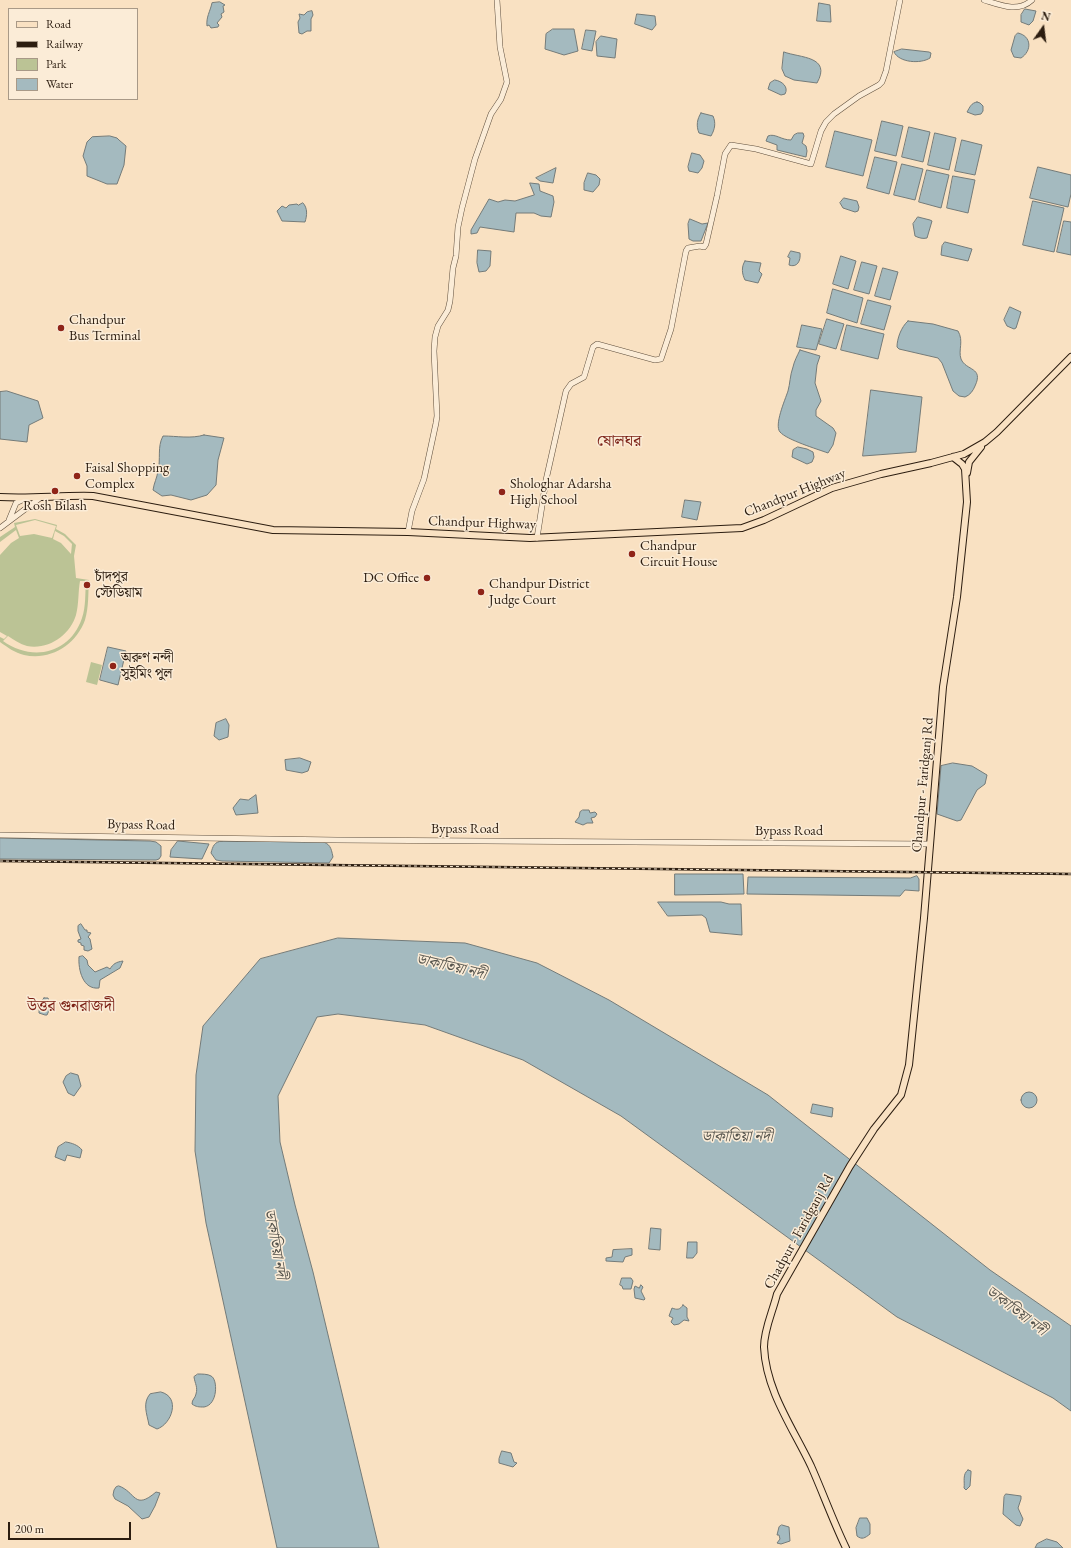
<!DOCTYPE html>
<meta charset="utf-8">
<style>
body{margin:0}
#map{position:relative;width:1071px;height:1548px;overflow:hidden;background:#f9e1c2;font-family:"EB Garamond",serif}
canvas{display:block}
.legend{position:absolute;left:8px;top:8px;width:130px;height:92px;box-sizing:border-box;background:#fbecd7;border:1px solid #a89987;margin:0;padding:5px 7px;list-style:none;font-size:12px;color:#2c1d10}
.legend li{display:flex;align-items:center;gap:8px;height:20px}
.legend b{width:20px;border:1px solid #a89987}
.north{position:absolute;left:1023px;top:8px;width:40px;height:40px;-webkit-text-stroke:3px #fbecd7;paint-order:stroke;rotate:14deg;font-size:11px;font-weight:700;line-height:16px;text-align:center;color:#2c1d10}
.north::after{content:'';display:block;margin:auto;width:14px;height:18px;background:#2c1d10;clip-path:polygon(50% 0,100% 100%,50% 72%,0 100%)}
.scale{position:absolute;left:8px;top:1522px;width:123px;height:18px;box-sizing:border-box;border:2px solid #2c1d10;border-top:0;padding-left:5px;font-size:12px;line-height:14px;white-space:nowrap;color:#2c1d10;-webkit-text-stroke:3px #fbecd7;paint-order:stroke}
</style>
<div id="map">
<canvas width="1071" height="1548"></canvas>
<ul class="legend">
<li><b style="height:5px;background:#f9e1c2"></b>Road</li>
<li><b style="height:5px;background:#2c1d10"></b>Railway</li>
<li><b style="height:11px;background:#bbc395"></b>Park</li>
<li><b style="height:11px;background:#a4babf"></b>Water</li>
</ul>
<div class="north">N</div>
<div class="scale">200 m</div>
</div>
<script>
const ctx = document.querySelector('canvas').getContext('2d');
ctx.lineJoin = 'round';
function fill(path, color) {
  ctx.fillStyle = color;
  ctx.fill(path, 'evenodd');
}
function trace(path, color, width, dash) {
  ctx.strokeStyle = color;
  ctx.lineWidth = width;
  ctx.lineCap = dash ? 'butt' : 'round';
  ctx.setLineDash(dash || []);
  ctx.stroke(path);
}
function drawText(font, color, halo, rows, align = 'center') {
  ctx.font = font + ' "EB Garamond","Noto Serif Bengali",serif';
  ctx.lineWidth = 3;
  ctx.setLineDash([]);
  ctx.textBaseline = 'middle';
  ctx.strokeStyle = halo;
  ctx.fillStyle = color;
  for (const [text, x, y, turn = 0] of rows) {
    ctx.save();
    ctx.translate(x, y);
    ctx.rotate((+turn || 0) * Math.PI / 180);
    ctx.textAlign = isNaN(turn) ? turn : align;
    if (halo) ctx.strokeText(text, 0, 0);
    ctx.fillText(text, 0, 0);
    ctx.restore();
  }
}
const green = new Path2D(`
 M 35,519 L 57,525 L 56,529 L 65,534 L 76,545 L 74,556 L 76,578 L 89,580 C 88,593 89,607 85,620 C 76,645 50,661 24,655 C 15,653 7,647 0,642 L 0,637 L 4,639 L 7,636 L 0,632 L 0,555 L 11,543 L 19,538 L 16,530 L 0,542 L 0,537 L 15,527 L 14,523 ZM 35,520 L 56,526 L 52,538 L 34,534 L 20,536 L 16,525 ZM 55,531 L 64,536 L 72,544 L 71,554 L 61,543 L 53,539 ZM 80,581 L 86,581 C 85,593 86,607 82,618 C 70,654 32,662 3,641 L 8,636 C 14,640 20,644 27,646 C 49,650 70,635 76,615 C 79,604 78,592 80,581 Z
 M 91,662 L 102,665 L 97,685 L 86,682 Z`);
const water = new Path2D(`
 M 220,2 L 225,5 L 223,6 L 224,12 L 221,14 L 222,17 L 217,23 L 219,25 L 218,27 L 211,28 L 209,25 L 207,26 C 206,17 210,12 212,3 Z
 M 819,3 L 830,5 L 831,22 L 817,21 Z
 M 1025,9 L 1036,11 L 1033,21 L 1029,25 L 1021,22 L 1021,15 Z
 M 312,11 L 313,15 L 311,19 L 311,31 L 307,31 L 302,34 L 299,33 L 298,22 L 300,18 L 299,14 L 304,15 L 307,12 Z
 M 637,14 L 655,16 L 656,25 L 652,30 L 635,24 Z
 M 553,29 L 574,29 L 578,51 L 564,55 L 545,49 L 546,34 Z
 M 586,30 L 596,31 L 592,51 L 582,49 Z
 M 1018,33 C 1032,36 1032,51 1021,58 L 1014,57 L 1011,50 L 1015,36 Z
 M 601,36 L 617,39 L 615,58 L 597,56 L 596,42 Z
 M 902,49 L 929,52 L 931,53 L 930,58 C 921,64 899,63 894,52 Z
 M 784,52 C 800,58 832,56 817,83 L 794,80 L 785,76 L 782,69 Z
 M 775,80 C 782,81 789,87 785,94 L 781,95 L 768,89 L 770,83 Z
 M 977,102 L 980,103 L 983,106 L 983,111 L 981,114 L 975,115 L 967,112 C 970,107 971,103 977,102 Z
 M 701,113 L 713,116 C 716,123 715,129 711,136 L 699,133 C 696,126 697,119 701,113 Z
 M 882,121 L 903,126 L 896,156 L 875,151 Z
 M 909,127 L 930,132 L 923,162 L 902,157 Z
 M 835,131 L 872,140 L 863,176 L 826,167 Z
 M 798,133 L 803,133 L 804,136 L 802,143 L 806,146 L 807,151 L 806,157 L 777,150 L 777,145 L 766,141 L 768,136 C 775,133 781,140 791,140 L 794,135 Z
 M 935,133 L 956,138 L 949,170 L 928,165 Z
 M 110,136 L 117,138 L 119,140 L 126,146 L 124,165 L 117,184 L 107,184 L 87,176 L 87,166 L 83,156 L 87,142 L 92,137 Z
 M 962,140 L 982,145 L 975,175 L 955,171 Z
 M 692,153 L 700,155 L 704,161 L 702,168 L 698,173 L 689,171 L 688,167 Z
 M 875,157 L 897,162 L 889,194 L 867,188 Z
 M 902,164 L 923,169 L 915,200 L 894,195 Z
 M 1038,167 L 1071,175 L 1071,194 L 1068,207 L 1030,198 Z
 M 556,168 L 553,183 L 540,181 L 536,178 Z
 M 927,170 L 949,175 L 941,208 L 919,202 Z
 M 588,173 L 596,175 L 600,179 L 599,185 L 593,192 L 584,190 L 584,183 Z
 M 953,176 L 975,180 L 968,213 L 947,208 Z
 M 530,183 L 539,184 L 540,191 L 553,196 L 554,202 L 551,217 L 541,216 L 534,213 L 516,213 L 514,232 L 480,227 L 477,233 L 471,234 L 471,230 L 489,199 L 498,202 L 505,200 L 515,201 L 534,195 Z
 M 844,198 L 857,201 L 859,207 L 858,211 L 855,212 L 843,208 L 840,203 Z
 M 1033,201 L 1064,208 L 1054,252 L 1023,245 Z
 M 303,203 C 308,208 307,216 305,222 L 282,221 L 277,211 L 282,206 L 286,208 L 289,205 L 297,204 L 298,205 Z
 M 918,217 L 930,220 L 932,221 L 927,238 C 923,239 919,238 915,236 L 913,224 Z
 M 690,219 L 702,224 L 708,223 L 701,241 L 693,241 L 689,239 L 688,224 Z
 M 1064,221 L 1071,222 L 1071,255 L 1057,252 Z
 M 945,242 L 972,249 L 968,261 L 941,255 L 942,246 Z
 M 478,250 L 491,251 L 490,266 L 486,271 L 479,272 L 477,263 Z
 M 791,251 L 800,253 C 801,261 797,268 789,265 L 790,258 L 788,257 Z
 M 841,256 L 856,261 L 848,289 L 833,284 Z
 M 745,261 L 761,263 L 759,271 L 762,274 L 758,283 L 745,280 C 742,274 741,267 745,261 Z
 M 862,262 L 877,266 L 869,294 L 854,290 Z
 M 883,268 L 898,272 L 890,300 L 875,296 Z
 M 833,289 L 863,298 L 857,323 L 827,313 Z
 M 868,300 L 891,306 L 884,330 L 861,324 Z
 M 1010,307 L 1021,312 L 1016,328 L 1014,329 L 1007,326 L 1004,320 Z
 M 827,319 L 844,324 L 836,349 L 819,344 Z
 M 908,321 L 933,324 L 958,331 C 964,341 958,350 961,359 C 966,371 984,367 975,386 C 973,391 970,395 965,397 L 959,396 L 953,391 L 942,363 L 938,358 L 899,349 L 897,347 C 897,339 901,327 908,321 Z
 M 802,325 L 822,329 L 816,350 L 797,347 Z
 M 847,325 L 884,334 L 878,359 L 841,350 Z
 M 800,350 L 820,356 L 817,365 L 815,383 L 821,401 L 816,410 L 816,416 L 833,428 L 836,433 L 833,445 L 828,453 C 817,449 787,440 780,432 C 774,425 785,400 788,391 C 790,384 790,375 793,367 C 794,362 797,356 800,350 Z
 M 871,390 L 922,397 L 916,452 L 863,456 Z
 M 7,391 L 38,401 L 43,418 L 29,425 L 27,442 L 0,439 L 0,392 Z
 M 204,435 L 224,438 L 218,460 L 216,485 L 207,495 L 191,500 L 171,495 L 162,496 L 153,490 C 154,483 157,478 158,471 C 161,459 157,447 163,436 C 177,436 191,439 204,435 Z
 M 798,447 L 807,449 L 813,452 L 814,457 L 812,462 L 807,464 L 792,457 L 793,450 Z
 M 685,500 L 701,502 L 697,520 L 682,517 Z
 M 108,647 L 126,651 L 118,685 L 100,680 Z
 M 226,719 L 229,725 L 228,737 L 219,740 L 214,736 L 216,723 Z
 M 300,758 L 311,762 L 308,771 L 302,773 L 286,770 L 285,760 Z
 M 953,763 L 972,766 L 987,775 L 985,784 L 977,790 L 961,820 L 957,821 L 937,814 L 941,766 Z
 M 256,795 L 258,813 L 236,815 L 233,808 L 240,799 L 248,800 Z
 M 583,810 L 589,810 L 590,813 L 595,812 L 597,814 L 595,817 L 591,818 L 593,823 L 587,823 L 583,825 L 575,822 L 579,817 L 580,812 Z
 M 0,838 L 150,841 L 156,842 L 161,846 L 161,856 L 159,859 L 156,860 L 0,859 Z
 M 178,841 L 209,844 L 202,859 L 170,857 L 171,850 Z
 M 222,841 L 321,841 C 330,844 331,847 333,857 L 329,863 L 222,861 L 216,860 L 211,853 C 213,846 214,842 222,841 Z
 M 675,874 L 743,874 L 744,894 L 675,895 Z
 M 917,876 L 919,879 L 919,891 L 905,890 L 900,896 L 747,894 L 748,877 L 910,878 Z
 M 658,902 L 721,902 L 729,904 L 741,904 L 742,935 L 710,932 L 706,918 L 702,915 L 668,916 Z
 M 81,924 L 85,930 L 87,930 L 87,932 L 91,933 L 88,937 L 90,939 L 92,949 L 88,951 L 84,950 L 84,946 L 81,945 L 81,943 L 78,942 L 78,940 L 81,939 L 78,931 L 78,926 Z
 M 338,938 L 465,943 L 537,963 L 609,1000 L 768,1095 L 990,1270 L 1071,1326 L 1071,1411 L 1053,1398 L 897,1317 L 621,1116 L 523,1060 L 425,1025 L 338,1014 L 317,1017 L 278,1096 L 280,1142 L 295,1205 L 313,1272 L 379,1548 L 277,1548 L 206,1223 L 195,1151 L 196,1075 L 203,1026 L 260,959 Z
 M 83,956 L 87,960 L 88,965 L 95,972 L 107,967 L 110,969 C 113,964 116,962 123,961 L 120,968 L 100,980 L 99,988 C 83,990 78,970 79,957 Z
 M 44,998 L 48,998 L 51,1006 L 47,1015 L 45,1015 L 39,1013 C 39,1008 40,1001 44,998 Z
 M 71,1073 L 78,1075 L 81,1086 L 74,1096 L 68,1093 L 63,1082 L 66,1076 Z
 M1021 1100a8 8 0 1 1 16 0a8 8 0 1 1-16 0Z
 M 813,1104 L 833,1108 L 832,1117 L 811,1113 Z
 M 66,1142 C 72,1143 78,1145 82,1150 L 80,1158 L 67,1155 L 65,1161 L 55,1157 L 58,1147 Z
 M 651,1228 L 661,1229 L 660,1250 L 649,1249 Z
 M 688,1242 L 697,1242 L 697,1253 L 693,1258 L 687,1258 Z
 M 632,1249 L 632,1255 L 625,1257 L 623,1262 L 606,1261 L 606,1258 L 612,1257 L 613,1250 Z
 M 622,1278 L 631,1278 L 633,1281 L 631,1289 L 623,1289 L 622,1286 L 620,1285 Z
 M 641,1285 L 643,1287 L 641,1291 L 645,1299 L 644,1300 L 635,1298 L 634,1289 L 635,1286 L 639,1288 Z
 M 683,1305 L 687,1308 L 687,1317 L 689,1321 L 684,1320 L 679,1324 L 674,1325 L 671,1322 L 673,1318 L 669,1316 L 672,1308 C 677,1310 680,1310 683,1305 Z
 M 198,1374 C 202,1374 208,1374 211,1376 C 218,1379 218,1405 204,1407 C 199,1407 196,1407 192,1404 C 192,1399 195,1399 196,1394 C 198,1387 195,1384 194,1377 Z
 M 161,1392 C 181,1397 172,1424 157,1429 L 149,1425 C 147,1414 142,1403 150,1394 Z
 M 502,1451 L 511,1453 L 514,1462 L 517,1463 L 513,1467 L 499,1463 L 499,1459 Z
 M 968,1470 L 971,1471 L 971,1473 L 970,1486 L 966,1490 L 964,1488 C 965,1482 962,1474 968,1470 Z
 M 119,1486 C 136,1492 134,1511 156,1492 L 160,1493 L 155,1506 L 149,1517 L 142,1519 L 128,1506 L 115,1499 L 113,1495 L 114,1490 L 116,1487 Z
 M 1006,1494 L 1021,1496 L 1021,1499 L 1018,1508 L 1023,1519 L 1020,1526 L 1016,1525 L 1003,1514 L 1004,1497 Z
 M 860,1518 L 867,1518 L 870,1524 L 870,1534 C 865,1538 862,1540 857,1536 L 856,1528 Z
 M 782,1525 L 789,1527 L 790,1541 L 781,1544 L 777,1543 L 780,1539 L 779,1535 L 777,1535 L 779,1527 Z
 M 1047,1539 L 1057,1542 L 1063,1548 L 1035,1548 L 1037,1544 Z`);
const minor = new Path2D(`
 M 984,0 C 1000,5 1018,13 1032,0
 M 9,520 L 16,503 L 26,498
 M 0,528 L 40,498
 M 408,532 L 412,511 L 424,479 L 436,423 L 437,416 L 434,351 L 435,337 L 438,326 L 448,310 L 450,301 L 453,268 L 456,256 L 458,227 L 462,208 L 475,159 L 491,114 L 501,99 L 507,82 L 500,47 L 497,0
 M 537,538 L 546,480 L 566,391 L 571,384 L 584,377 L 593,347 L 597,344 L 655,360 L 661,359 L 671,329 L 686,251 L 688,248 L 700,246 L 704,247 L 706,244 L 717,196 L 725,154 L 731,145 L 756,149 L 811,164 L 821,131 L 826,122 L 834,114 L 859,96 L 879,85 L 882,82 L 886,71 L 900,0
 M 0,835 L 337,840 L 929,844`);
const major = new Path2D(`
 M 967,473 L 969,462 L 981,447
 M 0,497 C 31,499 62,495 93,496 L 273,530 L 408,532 L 530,538 L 742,528 L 764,520 L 832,488 L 881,474 L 931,463 L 964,454 L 985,442 L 997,432 L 1071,357
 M 846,1548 C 833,1521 823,1493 811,1466 C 793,1428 766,1391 764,1347 C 764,1329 773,1311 777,1294 L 850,1166 L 874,1129 L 901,1095 L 909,1065 L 924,918 L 943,687 L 957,597 L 967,502 L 965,469 L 962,464 L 953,457`);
const rail = new Path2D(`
 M 0,861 L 1071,874`);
const markers = [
 [61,328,4,"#8f2418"],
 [77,476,4,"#8f2418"],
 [55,491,4,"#8f2418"],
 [502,492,4,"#8f2418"],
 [632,554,4,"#8f2418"],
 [427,578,4,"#8f2418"],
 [87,585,4,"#8f2418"],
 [481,592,4,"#8f2418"],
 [113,666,4,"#8f2418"]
];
const poiNames = [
 ["Chandpur",69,320],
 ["Bus Terminal",69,336],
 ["Faisal Shopping",85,468],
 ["Complex",85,484],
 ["Shologhar Adarsha",510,484],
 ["High School",510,500],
 ["Rosh Bilash",55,506,"center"],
 ["Chandpur",640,546],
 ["Circuit House",640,562],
 ["চাঁদপুর",95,577],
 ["স্টেডিয়াম",95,593],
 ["DC Office",419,578,"right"],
 ["Chandpur District",489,584],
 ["Judge Court",489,600],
 ["অরুণ নন্দী",121,658],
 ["সুইমিং পুল",121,674]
];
const streetNames = [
 ["Chandpur Highway",795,493,-22],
 ["Chandpur Highway",482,523,2],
 ["Chandpur - Faridganj Rd",923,785,-85],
 ["Bypass Road",141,825,1],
 ["Bypass Road",465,829],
 ["Bypass Road",789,831],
 ["Chadpur - Faridganj Rd",799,1232,-61]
];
const waterNames = [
 ["ডাকাতিয়া নদী",451,967,13],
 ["ডাকাতিয়া নদী",737,1137],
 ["ডাকাতিয়া নদী",275,1244,80],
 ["ডাকাতিয়া নদী",1016,1311,37]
];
const quarterNames = [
 ["ষোলঘর",619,442],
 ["উত্তর গুনরাজদী",71,1007]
];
fill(green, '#bbc395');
fill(water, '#a4babf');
trace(water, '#747b79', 1);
trace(minor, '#5f4e3c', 6);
trace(major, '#2c1d10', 8);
trace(minor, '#fbecd7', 5);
trace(major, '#f9e1c2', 6);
trace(rail, '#2c1d10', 2.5);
trace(rail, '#fbecd7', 1, [3]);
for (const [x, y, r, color] of markers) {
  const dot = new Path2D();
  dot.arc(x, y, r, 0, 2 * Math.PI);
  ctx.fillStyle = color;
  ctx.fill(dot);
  trace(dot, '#fbecd7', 1.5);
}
drawText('14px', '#2c1d10', '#fbecd7', poiNames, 'left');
drawText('14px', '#2c1d10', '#fbecd7', streetNames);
drawText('italic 15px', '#56544d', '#fbecd7', waterNames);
drawText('16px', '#7a1f14', '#fbecd7', quarterNames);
</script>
